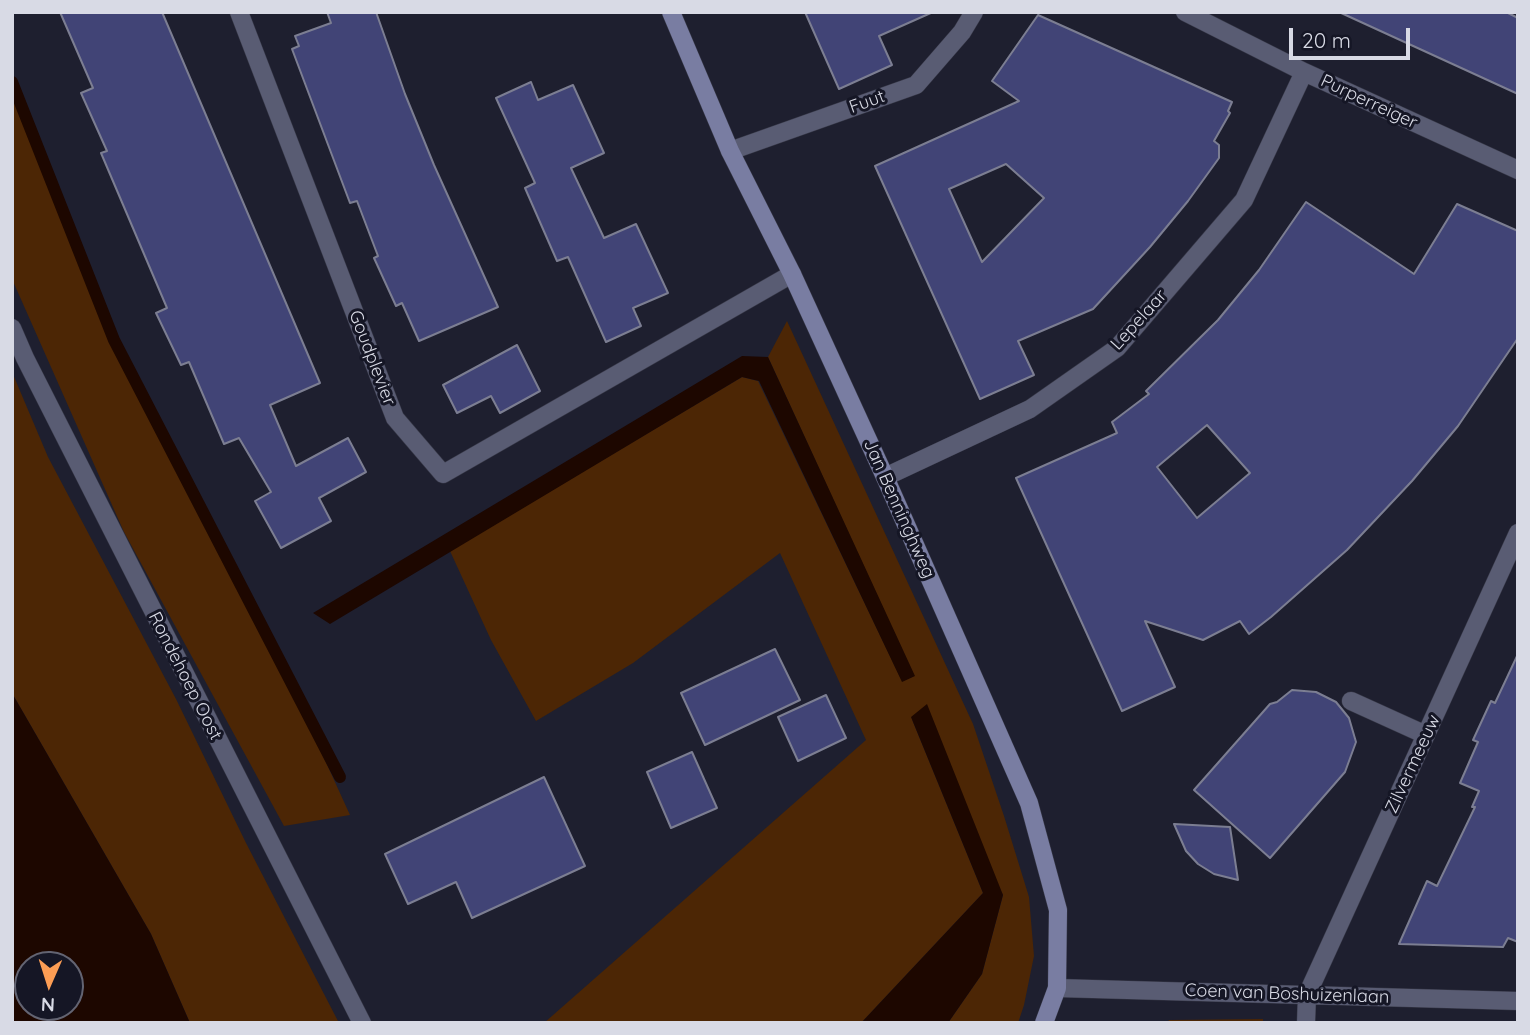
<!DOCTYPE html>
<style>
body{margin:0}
#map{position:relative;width:1530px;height:1035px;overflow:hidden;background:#1e1f2f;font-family:Quicksand,sans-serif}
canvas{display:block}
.frame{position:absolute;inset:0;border:14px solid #d8dae5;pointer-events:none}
.north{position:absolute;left:14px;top:951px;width:70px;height:70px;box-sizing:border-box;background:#151625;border:2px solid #636472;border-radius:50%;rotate:183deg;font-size:19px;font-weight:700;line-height:28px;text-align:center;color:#d8dae5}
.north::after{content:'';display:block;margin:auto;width:24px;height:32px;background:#fc9d54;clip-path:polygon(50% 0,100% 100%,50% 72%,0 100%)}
.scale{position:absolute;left:1289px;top:28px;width:121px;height:32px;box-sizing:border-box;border:4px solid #d8dae5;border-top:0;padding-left:9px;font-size:21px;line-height:24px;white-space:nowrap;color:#d8dae5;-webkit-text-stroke:5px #151625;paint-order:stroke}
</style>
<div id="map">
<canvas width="1530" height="1035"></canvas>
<div class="frame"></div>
<div class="north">N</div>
<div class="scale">20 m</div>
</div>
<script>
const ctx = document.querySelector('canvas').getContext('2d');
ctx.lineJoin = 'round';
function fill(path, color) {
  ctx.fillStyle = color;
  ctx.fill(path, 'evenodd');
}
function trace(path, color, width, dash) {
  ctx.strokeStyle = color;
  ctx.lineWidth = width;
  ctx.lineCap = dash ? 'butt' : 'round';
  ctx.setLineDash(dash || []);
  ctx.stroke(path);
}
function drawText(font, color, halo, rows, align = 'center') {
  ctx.font = font + ' Quicksand,sans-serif';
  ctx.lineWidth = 6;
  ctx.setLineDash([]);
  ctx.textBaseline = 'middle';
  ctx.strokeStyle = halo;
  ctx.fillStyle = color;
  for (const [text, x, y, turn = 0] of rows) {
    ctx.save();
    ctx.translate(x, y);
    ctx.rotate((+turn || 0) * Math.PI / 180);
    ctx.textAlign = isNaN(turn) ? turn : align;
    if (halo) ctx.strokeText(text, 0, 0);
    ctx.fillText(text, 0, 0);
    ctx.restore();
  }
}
const green = new Path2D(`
 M 12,93 L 114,341 L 272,644 L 350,815 L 284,826 L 124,532 L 12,279 Z
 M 787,321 L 973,724 L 1004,816 L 1029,897 L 1034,956 L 1024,1005 L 1018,1023 L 948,1023 L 982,974 L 1003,895 L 911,717 L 983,893 L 861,1023 L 544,1023 L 866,740 L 780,553 L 633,663 L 536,721 L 491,640 L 450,551 L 742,377 L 758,381 L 902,681 L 914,676 L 768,357 Z
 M 12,372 L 48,457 L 176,699 L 246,843 L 339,1023 L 190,1023 L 151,934 L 12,693 Z
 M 1263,1019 L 1263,1023 L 1167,1023 L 1169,1020 Z`);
const water = new Path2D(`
 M 742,356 L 768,357 L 915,676 L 902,682 L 759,381 L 742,377 L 330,624 L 313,613 Z
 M 12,693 L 151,934 L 190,1023 L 12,1023 ZM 28,965 L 70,965 L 70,1007 L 28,1007 Z
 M 927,704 L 1003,895 L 982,974 L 948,1023 L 861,1023 L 983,893 L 911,717 Z`);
const stream = new Path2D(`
 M 12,82 L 114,340 L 340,777`);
const building = new Path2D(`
 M 60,12 L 162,12 L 320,383 L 270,405 L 296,466 L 348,438 L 366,472 L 319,498 L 331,521 L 281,548 L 255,501 L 271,492 L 239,438 L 224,444 L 189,362 L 181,365 L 156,313 L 167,308 L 101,153 L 107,151 L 81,93 L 93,88 Z
 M 327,12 L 376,12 L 405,94 L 434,165 L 498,307 L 419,341 L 402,303 L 396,306 L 374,258 L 378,256 L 357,201 L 350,203 L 292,49 L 299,46 L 295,36 L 331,23 Z
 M 805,12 L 933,12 L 879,36 L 892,65 L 839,89 Z
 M 1339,12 L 1506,12 L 1518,18 L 1518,94 Z
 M 1038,15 L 1232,102 L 1228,111 L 1230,113 L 1214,141 L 1219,145 L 1219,158 L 1188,201 L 1150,247 L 1093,309 L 1018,341 L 1034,375 L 980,399 L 875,166 L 1019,101 L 992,81 ZM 1006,164 L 1044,198 L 982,262 L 949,189 Z
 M 531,82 L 538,100 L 573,85 L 604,153 L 571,168 L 604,238 L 636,224 L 668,293 L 633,308 L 641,326 L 606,342 L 568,257 L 557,261 L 525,188 L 535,183 L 496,98 Z
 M 1306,202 L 1414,274 L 1457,204 L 1518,231 L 1518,338 L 1458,426 L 1412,481 L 1347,550 L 1271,617 L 1249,634 L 1240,621 L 1203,640 L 1145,621 L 1175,687 L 1122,711 L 1016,478 L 1117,433 L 1112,422 L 1149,394 L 1146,391 L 1218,320 L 1259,270 ZM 1207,425 L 1250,473 L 1197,518 L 1157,467 Z
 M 517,345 L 540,391 L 500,413 L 491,396 L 457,413 L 443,385 Z
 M 775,649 L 800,700 L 705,745 L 681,693 Z
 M 1518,654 L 1518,942 L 1508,938 L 1503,947 L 1399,944 L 1427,881 L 1437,886 L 1475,807 L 1472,807 L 1479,791 L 1460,783 L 1478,742 L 1473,740 L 1491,701 L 1495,703 Z
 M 1292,690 L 1316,692 L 1336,702 L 1349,718 L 1356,742 L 1345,772 L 1270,858 L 1194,790 L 1270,704 L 1277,702 Z
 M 826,695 L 846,738 L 798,761 L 778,717 Z
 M 692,752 L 717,808 L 671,828 L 647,772 Z
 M 544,777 L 585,866 L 472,918 L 456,882 L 408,904 L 385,854 Z
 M 1174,824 L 1230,827 L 1238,880 L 1214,874 L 1198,864 L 1186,851 Z`);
const street = new Path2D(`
 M 239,12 L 395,418 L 443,474 L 792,274
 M 1185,12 L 1304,72 L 1518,170
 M 730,151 L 916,85 L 962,32 L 974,12
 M 12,328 L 25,358 L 362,1023
 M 885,477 L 1030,409 L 1117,348 L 1244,200 L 1304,72
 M 1351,701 L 1426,735
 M 1057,988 L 1518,1001
 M 1306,1023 L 1307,995 L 1518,533`);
const secondary = new Path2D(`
 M 671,12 L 730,151 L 792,274 L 885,477 L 1029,803 L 1058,910 L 1057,988 L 1044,1023`);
const streetNames = [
 ["Fuut",867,102,-20],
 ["Purperreiger",1369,102,25],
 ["Lepelaar",1139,320,-48],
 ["Goudplevier",372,358,69],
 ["Jan Benninghweg",899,509,66],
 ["Rondehoep Oost",185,676,63],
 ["Zilvermeeuw",1413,764,-65],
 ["Coen van Boshuizenlaan",1287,994,2]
];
fill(green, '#4c2605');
fill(water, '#1d0700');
trace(stream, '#1d0700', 12);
fill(building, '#414476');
trace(building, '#7c7e92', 2);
trace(street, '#383948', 19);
trace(secondary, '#383948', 19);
trace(street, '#595c73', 18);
trace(secondary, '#797da2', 18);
drawText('18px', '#d8dae5', '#151625', streetNames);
</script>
